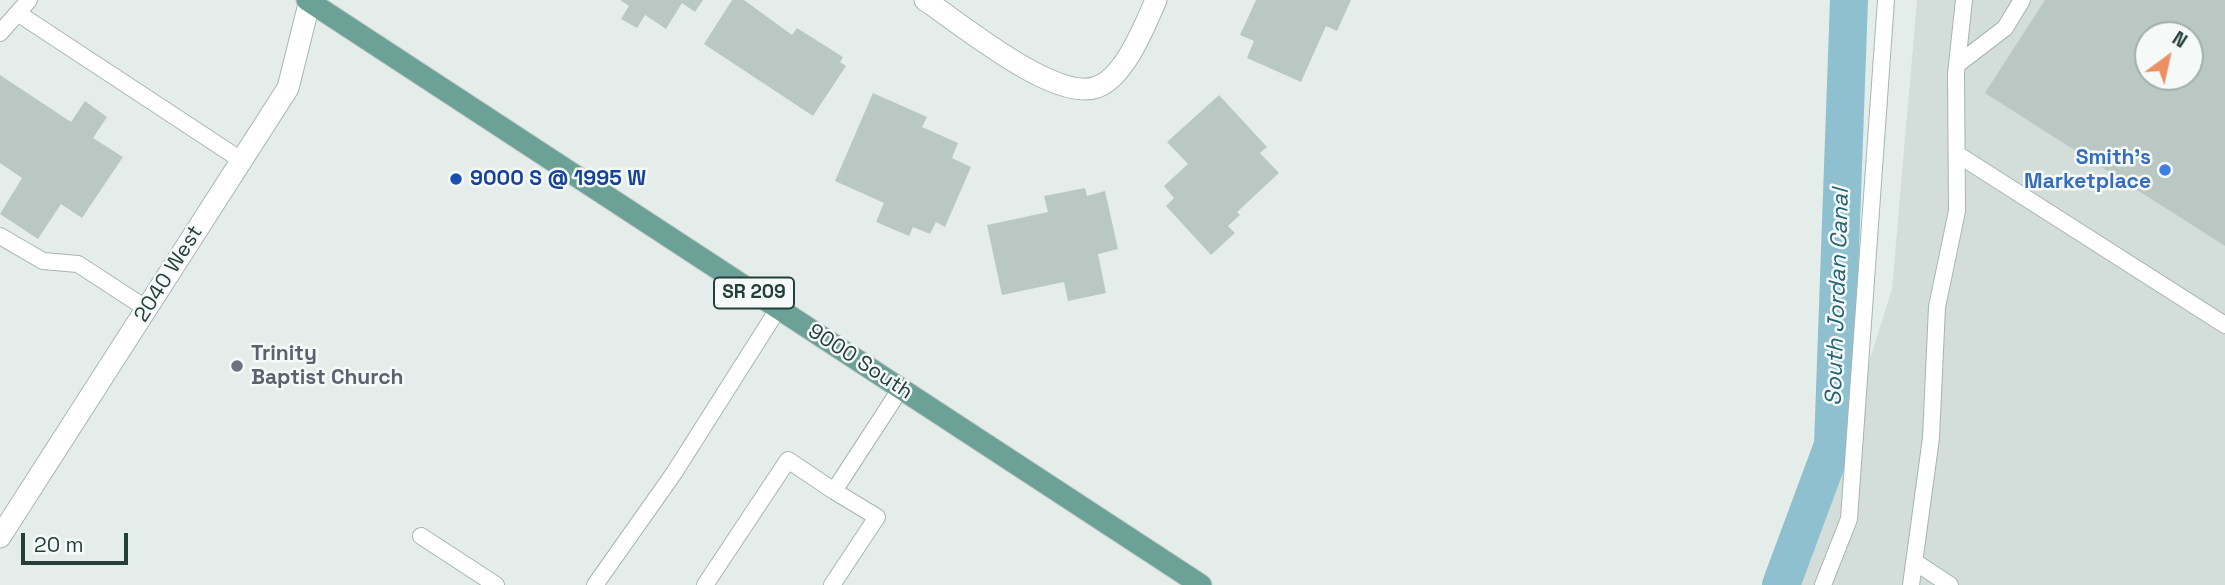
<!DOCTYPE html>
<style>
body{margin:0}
#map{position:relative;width:2225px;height:585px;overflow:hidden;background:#e5edea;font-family:"Space Grotesk",sans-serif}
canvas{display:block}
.north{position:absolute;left:2134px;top:21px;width:70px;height:70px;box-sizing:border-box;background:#f5faf8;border:2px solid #a1afac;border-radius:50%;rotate:33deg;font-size:19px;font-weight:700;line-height:28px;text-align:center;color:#243e3a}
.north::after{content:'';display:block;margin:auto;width:24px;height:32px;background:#ec9064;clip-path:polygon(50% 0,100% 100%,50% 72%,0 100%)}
.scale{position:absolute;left:21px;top:533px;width:107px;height:32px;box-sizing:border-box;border:4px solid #243e3a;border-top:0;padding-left:9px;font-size:21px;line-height:24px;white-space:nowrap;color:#243e3a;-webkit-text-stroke:5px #f5faf8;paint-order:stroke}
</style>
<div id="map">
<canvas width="2225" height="585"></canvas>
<div class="north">N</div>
<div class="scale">20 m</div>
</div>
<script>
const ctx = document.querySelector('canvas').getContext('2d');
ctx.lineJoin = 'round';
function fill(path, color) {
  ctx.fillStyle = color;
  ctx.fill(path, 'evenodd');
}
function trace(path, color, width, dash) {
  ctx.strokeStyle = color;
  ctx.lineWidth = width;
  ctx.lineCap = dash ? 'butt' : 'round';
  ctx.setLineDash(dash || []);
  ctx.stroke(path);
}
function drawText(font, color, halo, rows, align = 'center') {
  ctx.font = font + ' "Space Grotesk",sans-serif';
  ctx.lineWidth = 5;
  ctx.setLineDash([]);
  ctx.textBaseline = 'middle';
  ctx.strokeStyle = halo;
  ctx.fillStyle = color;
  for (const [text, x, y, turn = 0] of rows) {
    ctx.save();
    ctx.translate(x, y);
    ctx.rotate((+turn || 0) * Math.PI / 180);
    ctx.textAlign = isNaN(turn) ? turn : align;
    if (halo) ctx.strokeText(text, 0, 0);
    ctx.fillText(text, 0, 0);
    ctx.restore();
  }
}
const built = new Path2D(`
 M 1917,0 L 2225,0 L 2225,585 L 1799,585 L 1892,289 ZM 2148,35 L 2190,35 L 2190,77 L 2148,77 Z`);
const canal = new Path2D(`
 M 1781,585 L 1833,445 L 1849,0`);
const building = new Path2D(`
 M 620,0 L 703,0 L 695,12 L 682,3 L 666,29 L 645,15 L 637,28 L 621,19 L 629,6 Z
 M 732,0 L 744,0 L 792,35 L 797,28 L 843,57 L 840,62 L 846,66 L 813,116 L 704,44 Z
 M 1256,0 L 1351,0 L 1337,31 L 1326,26 L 1301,82 L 1247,58 L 1254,41 L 1240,35 Z
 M 2045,0 L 2225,0 L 2225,246 L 1985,93 ZM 2148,35 L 2190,35 L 2190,77 L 2148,77 Z
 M 0,75 L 71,122 L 85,101 L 107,117 L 93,138 L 123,157 L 82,218 L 61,204 L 38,239 L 0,214 L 22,178 L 0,163 Z
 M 873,93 L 927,117 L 922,127 L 958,143 L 952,158 L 971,167 L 945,227 L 936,222 L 930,234 L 913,227 L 909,236 L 876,222 L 884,203 L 835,181 Z
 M 1219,95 L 1267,147 L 1260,153 L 1279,173 L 1237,212 L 1240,215 L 1228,226 L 1235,233 L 1211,255 L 1166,206 L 1174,198 L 1164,186 L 1188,164 L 1167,142 Z
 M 1085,188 L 1087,196 L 1105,191 L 1118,249 L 1098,254 L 1106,293 L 1068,301 L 1064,282 L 1002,295 L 987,225 L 1048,212 L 1044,196 Z`);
const service = new Path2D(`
 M 19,14 L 241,160
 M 0,33 L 29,0
 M 1958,64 L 2005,28 L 2022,0
 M 1957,154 L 2225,325
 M 0,236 L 43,261 L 78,264 L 147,309
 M 421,536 L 496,585
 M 1915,562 L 1950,585
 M 595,585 L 674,473 L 778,309
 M 705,585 L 788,460 L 834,491 L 901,388
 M 832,585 L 877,517 L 834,491
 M 1823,585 L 1849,519 L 1886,0
 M 1911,585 L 1931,438 L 1937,307 L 1957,211 L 1956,74 L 1964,0`);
const minor = new Path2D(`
 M 925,0 C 961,24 1056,103 1097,87 C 1125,77 1145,25 1156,0
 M 0,537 L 288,88 L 310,0`);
const primary = new Path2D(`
 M 307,0 L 1201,585`);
const markers = [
 [2165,170,7,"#3f7fe0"],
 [456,179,7,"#1a4fb4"],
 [237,366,7,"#6b7280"]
];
const shields = [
 [754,293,80]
];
const shieldNames = [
 ["SR 209",754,293]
];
const shopNames = [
 ["Smith's",2151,158],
 ["Marketplace",2151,182]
];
const transitNames = [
 ["9000 S @ 1995 W",470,179]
];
const streetNames = [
 ["2040 West",169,274,-58],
 ["9000 South",860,362,33]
];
const worshipNames = [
 ["Trinity",251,354],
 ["Baptist Church",251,378]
];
const waterNames = [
 ["South Jordan Canal",1838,297,-88]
];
fill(built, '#d3ddd9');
trace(canal, '#8fc0cf', 38);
fill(building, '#bac8c3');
trace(service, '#a7b5b2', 18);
trace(minor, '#a7b5b2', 23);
trace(primary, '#c2c9c8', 23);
trace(service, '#fff', 16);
trace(minor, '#fff', 21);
trace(primary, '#6ba197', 21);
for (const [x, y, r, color] of markers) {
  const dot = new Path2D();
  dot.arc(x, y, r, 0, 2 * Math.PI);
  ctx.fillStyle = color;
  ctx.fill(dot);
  trace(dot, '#f5faf8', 2.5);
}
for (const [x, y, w] of shields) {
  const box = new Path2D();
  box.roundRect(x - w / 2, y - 15.5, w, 31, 5);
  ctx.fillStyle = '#f5faf8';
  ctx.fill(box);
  trace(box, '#243e3a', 2);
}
drawText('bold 19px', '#243e3a', null, shieldNames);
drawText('bold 21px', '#366cbe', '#f5faf8', shopNames, 'right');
drawText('bold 21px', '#164399', '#f5faf8', transitNames, 'left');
drawText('21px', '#243e3a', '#f5faf8', streetNames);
drawText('bold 21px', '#5b616d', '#f5faf8', worshipNames, 'left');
drawText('italic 23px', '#216378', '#f5faf8', waterNames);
</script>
